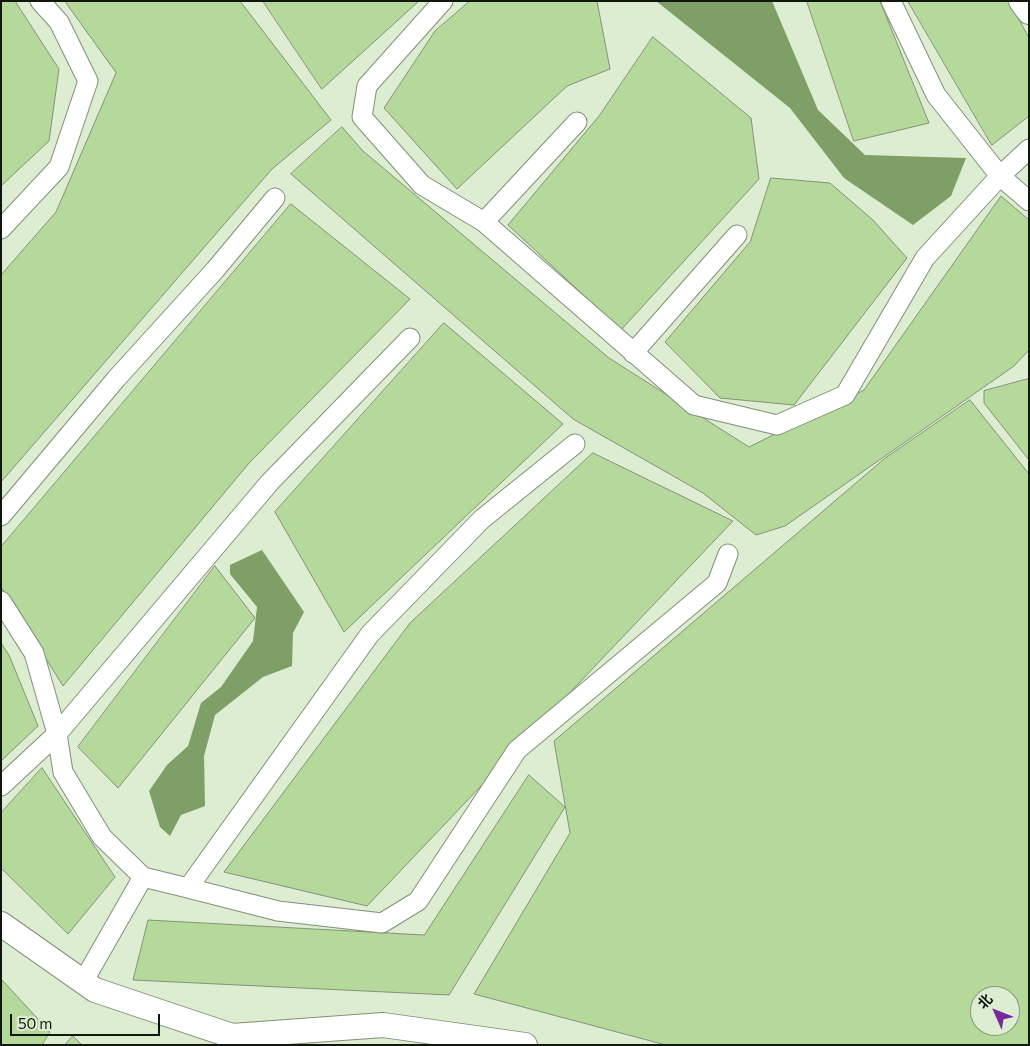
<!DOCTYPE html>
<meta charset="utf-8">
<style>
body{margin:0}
#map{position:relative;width:1030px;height:1046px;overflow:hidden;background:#ddedd1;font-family:Commissioner,"Noto Sans SC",sans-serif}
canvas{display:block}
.frame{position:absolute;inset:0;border:2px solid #12170d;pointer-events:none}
.north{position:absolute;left:970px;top:986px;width:50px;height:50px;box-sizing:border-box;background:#ddedd1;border:1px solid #8c9783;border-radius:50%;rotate:314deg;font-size:14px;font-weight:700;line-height:20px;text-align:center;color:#12170d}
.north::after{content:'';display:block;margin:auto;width:18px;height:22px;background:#772a9c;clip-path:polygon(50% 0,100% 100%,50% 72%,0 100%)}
.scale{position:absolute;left:10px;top:1014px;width:150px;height:22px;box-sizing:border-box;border:2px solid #12170d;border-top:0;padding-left:6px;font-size:15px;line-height:18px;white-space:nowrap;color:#12170d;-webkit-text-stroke:4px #ddedd1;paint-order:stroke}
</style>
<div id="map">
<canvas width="1030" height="1046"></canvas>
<div class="frame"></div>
<div class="north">北</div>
<div class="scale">50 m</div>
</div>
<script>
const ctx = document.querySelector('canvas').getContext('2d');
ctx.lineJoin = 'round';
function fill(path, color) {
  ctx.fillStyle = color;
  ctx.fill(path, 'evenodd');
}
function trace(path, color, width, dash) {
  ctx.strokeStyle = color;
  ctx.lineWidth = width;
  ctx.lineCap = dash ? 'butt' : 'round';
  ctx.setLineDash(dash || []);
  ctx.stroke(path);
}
const water = new Path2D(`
 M 656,1 L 772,1 L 818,110 L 865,155 L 966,158 L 951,196 L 913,225 L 844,178 L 790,108 Z
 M 262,550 L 304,612 L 293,633 L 292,666 L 263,677 L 215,715 L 204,756 L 205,806 L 181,815 L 170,836 L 160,827 L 149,791 L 167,765 L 188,746 L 201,703 L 221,687 L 253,641 L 257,607 L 230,574 L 230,565 Z`);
const building = new Path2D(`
 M 1,1 L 15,1 L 59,69 L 49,141 L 1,186 Z
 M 65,1 L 240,1 L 331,120 L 272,169 L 1,482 L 1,275 L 56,212 L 116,73 Z
 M 263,1 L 419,1 L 322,89 Z
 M 470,1 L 597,1 L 610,69 L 567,86 L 457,189 L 384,108 L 435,31 Z
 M 807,1 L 880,1 L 929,123 L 854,141 Z
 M 908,1 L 1009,1 L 1029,38 L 1029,116 L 992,145 Z
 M 653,37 L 751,118 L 759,179 L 621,330 L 508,225 L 599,116 Z
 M 342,127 L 363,151 L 609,358 L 749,447 L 864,390 L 1001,196 L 1029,220 L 1029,350 L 1014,366 L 785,526 L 756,535 L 703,493 L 573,419 L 291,174 Z
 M 771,178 L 830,183 L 873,220 L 907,258 L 794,405 L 720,398 L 665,342 L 750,242 Z
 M 291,204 L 410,299 L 250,462 L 63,686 L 1,587 L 1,547 Z
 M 444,323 L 563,424 L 344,632 L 275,512 Z
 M 1027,379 L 1029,379 L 1029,460 L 984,403 L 984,391 Z
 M 970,400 L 1029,474 L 1029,1045 L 666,1045 L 474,994 L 570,833 L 554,741 L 884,459 ZM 980,996 L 1010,996 L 1010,1026 L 980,1026 Z
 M 593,453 L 733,521 L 367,906 L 224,872 L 410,623 Z
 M 215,566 L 255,618 L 118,788 L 78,747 Z
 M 1,643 L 9,655 L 38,726 L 1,761 Z
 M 42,768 L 115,877 L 68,934 L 1,868 L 1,813 Z
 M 529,775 L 565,807 L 449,995 L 133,980 L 148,920 L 424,935 Z
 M 2,980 L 50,1032 L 42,1045 L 1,1045 Z
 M 73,1036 L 82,1045 L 65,1045 Z`);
const minor = new Path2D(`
 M 443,1 L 367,86 L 362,117 L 422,185 L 484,222 L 694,405 L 777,425 L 845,395 L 925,258 L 1000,176 L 1029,149
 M 891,1 L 936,95 L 1000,176 L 1029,201
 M 484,222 L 577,122
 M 1,229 L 59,167 L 88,81 L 59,22 L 40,1
 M 633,353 L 737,235
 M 575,444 L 482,519 L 370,634 L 188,888 L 278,911 L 382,923 L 418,901 L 517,750 L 717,583 L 728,554
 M 1,516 L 116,379 L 215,270 L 275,198
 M 1,601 L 34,653 L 57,734 L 63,772 L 102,837 L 143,877
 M 1,786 L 57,734 L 270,482 L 410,338
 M 83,982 L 143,877 L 188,888`);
const tertiary = new Path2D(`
 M 1021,1 L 1029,12
 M 1,924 L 95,990 L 232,1036 L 383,1025 L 525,1045`);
fill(water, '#7e9f65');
fill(building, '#b5d89b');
trace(building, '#839278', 1);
trace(minor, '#829077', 21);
trace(tertiary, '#829077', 26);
trace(minor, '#fff', 19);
trace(tertiary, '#fff', 24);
</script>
